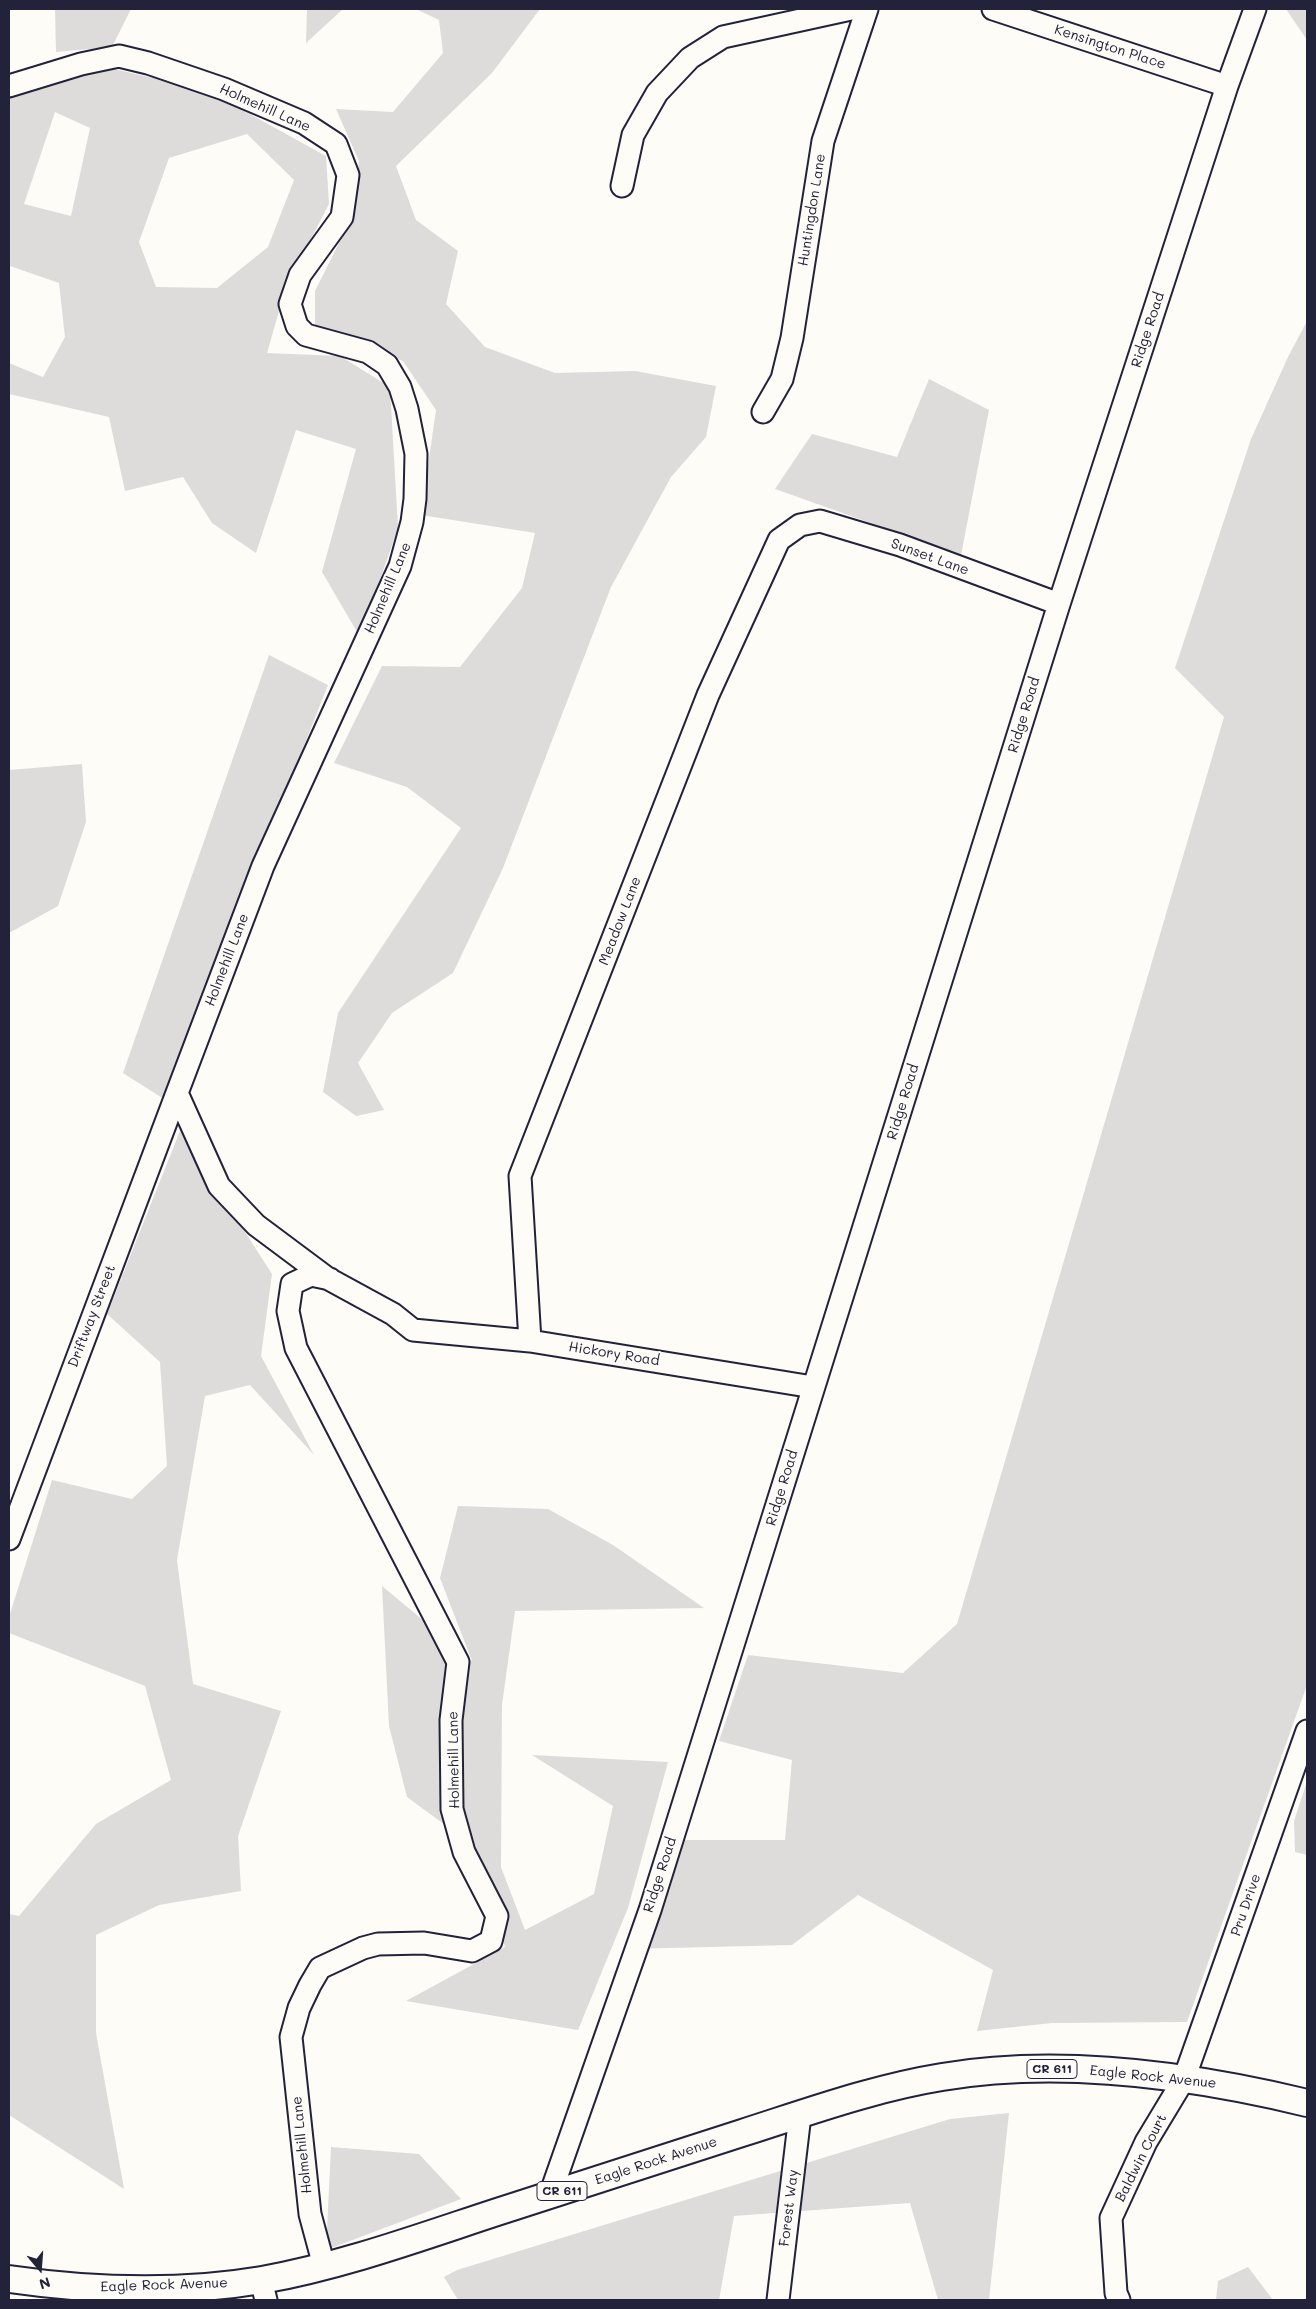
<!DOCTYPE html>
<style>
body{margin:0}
#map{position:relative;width:1316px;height:2309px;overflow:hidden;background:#fdfcf7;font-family:Mali,sans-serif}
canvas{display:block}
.frame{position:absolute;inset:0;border:10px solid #22223b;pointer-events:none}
.north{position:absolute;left:15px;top:2244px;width:50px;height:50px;-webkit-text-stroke:4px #fdfcf7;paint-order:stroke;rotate:162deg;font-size:14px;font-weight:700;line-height:20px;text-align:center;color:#22223b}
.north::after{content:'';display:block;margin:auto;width:18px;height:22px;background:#22223b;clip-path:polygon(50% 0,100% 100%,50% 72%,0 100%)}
</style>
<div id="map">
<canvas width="1316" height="2309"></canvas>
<div class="frame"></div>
<div class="north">N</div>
</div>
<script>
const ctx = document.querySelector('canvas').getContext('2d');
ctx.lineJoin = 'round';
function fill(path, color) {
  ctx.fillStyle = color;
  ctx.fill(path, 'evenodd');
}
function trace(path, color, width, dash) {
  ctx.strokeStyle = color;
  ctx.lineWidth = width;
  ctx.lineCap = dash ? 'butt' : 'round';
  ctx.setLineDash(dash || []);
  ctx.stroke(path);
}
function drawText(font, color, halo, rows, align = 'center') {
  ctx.font = font + ' Mali,sans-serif';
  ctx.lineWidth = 4;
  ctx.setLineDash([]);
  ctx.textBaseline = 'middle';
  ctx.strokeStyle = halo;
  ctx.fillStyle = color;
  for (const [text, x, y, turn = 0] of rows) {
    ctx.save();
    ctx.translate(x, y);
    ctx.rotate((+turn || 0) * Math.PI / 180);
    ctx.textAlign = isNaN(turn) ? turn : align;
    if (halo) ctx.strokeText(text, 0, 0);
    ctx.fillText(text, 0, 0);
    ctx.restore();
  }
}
const green = new Path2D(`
 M 55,9 L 131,9 L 112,47 L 56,52 Z
 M 307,9 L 343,9 L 306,43 Z
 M 416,9 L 540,9 L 492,73 L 396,166 L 416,220 L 458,251 L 446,304 L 485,347 L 555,373 L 635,371 L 716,386 L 706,437 L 671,477 L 611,587 L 503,868 L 453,973 L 392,1013 L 358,1063 L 384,1110 L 356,1116 L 323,1092 L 338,1013 L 461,828 L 407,787 L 334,763 L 382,666 L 460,667 L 522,588 L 535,533 L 421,515 L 436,410 L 403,361 L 315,325 L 315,291 L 353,215 L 359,161 L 336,109 L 393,112 L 443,53 L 439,20 Z
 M 1286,9 L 1307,9 L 1307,40 Z
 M 101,66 L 206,90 L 326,156 L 329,204 L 286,287 L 267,353 L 340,356 L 390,387 L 398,528 L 360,637 L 322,572 L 356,449 L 296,430 L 256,553 L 212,523 L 183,477 L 125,491 L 109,417 L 9,394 L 9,363 L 43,377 L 65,337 L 59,283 L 10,266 L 9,268 L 9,94 ZM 55,112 L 90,128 L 71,216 L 24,204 ZM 247,134 L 294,180 L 268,247 L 217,288 L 156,287 L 139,242 L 169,158 Z
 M 1307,321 L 1307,1685 L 1187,2022 L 1052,2023 L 977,2031 L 993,1970 L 858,1895 L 792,1945 L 628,1949 L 665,1840 L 785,1840 L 792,1760 L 719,1741 L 748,1655 L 903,1673 L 957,1624 L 1224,717 L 1175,668 L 1251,439 L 1288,357 Z
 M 929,379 L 989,410 L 961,555 L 775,489 L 812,434 L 897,457 Z
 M 269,655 L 328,685 L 164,1099 L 123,1073 Z
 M 82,764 L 86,822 L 58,906 L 9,933 L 9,770 Z
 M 180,1131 L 272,1274 L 261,1356 L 314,1455 L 250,1385 L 205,1396 L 177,1560 L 193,1684 L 281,1711 L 238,1836 L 241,1891 L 159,1905 L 96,1935 L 96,2033 L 124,2189 L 9,2115 L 9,1914 L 19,1916 L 96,1824 L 171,1780 L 145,1686 L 9,1633 L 9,1617 L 52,1480 L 132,1499 L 167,1466 L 160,1362 L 107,1314 Z
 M 458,1506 L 548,1509 L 613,1545 L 704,1608 L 515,1611 L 502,1705 L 501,1867 L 525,1930 L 594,1894 L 613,1806 L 532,1755 L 668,1762 L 628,1908 L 578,2030 L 406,2001 L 505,1947 L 475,1847 L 407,1797 L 389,1726 L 382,1586 L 472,1661 L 440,1578 Z
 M 1307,1781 L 1307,1855 L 1295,1852 L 1294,1821 Z
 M 1009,2113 L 989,2300 L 938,2300 L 910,2203 L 734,2216 L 719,2300 L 458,2300 L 444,2277 L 457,2270 L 950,2119 Z
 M 331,2147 L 419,2154 L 461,2199 L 326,2250 Z
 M 1248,2267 L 1273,2300 L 1216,2300 L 1218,2281 Z`);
const minor = new Path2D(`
 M 993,9 L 1227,86
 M 9,86 L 81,64 L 119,56 L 148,63 L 224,89 L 304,123 L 336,144 L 348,175 L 342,217 L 300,275 L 290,304 L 297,326 L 306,335 L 368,352 L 387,365 L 400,387 L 407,409 L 416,454 L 415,499 L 412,522 L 400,566 L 263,866 L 177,1093 L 219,1186 L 256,1225 L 327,1278 L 393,1314 L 413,1330 L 530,1341 L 813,1387
 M 622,186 L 633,135 L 657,93 L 690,58 L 723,37 L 851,9
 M 763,412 L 782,379 L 792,338 L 823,141 L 867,9
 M 530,1341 L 520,1176 L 708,695 L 779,540 L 800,525 L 820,521 L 900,545 L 1059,604
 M 9,1539 L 177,1093
 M 550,2195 L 650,1910 L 1059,604 L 1227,86 L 1255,9
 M 324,2266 L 310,2214 L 291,2037 L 299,2008 L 310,1985 L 320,1968 L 363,1948 L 378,1944 L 424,1943 L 472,1951 L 491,1941 L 497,1916 L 464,1852 L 452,1809 L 451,1720 L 458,1662 L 296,1348 L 288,1311 L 292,1284 L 311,1275 L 330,1279
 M 261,2280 L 266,2300
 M 778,2300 L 800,2115
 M 1119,2300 L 1116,2293 L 1111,2218 L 1146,2142 L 1184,2079 L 1307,1731`);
const major = new Path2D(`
 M 9,2279 C 92,2291 179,2294 262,2280 C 341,2266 418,2238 494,2213 C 577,2186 660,2160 742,2133 C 808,2112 874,2088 942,2077 C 1061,2057 1191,2075 1307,2103`);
const shields = [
 [1052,2069,50],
 [562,2191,50]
];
const shieldNames = [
 ["CR 611",1052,2069],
 ["CR 611",562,2191]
];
const streetNames = [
 ["Kensington Place",1110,47,18],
 ["Holmehill Lane",265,108,24],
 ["Huntingdon Lane",812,210,-81],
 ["Ridge Road",1148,330,-72],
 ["Sunset Lane",930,557,20],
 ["Holmehill Lane",388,588,-67],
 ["Ridge Road",1024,715,-73],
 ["Meadow Lane",620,921,-69],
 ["Holmehill Lane",227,960,-69],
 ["Ridge Road",903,1102,-73],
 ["Driftway Street",92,1316,-69],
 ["Hickory Road",614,1354,9],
 ["Ridge Road",782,1488,-73],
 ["Holmehill Lane",454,1760,-91],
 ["Ridge Road",660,1875,-72],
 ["Pru Drive",1246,1905,-71],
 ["Eagle Rock Avenue",1153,2077,6],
 ["Holmehill Lane",302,2145,-96],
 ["Baldwin Court",1141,2158,-63],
 ["Eagle Rock Avenue",656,2161,-18],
 ["Forest Way",789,2208,-83],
 ["Eagle Rock Avenue",164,2285,-2]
];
fill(green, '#dddcdb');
trace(minor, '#22223b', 25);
trace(major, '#22223b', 30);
trace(minor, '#fdfcf7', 21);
trace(major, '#fdfcf7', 26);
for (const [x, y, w] of shields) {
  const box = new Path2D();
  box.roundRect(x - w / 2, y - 9.5, w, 19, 4);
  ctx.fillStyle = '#fdfcf7';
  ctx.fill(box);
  trace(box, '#22223b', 1);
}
drawText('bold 12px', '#22223b', null, shieldNames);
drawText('14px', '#22223b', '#fdfcf7', streetNames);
</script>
